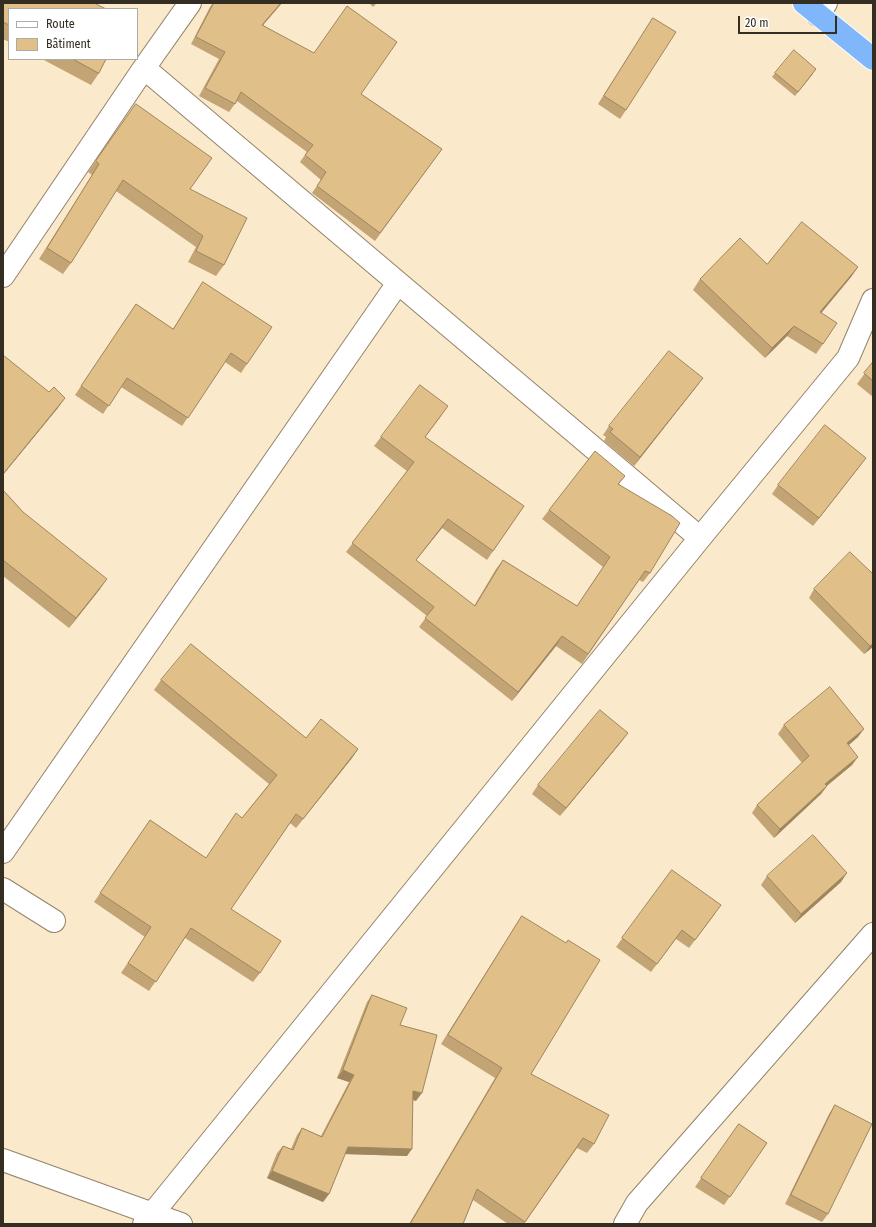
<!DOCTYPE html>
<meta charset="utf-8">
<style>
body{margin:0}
#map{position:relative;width:876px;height:1227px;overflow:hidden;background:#fbe9cc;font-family:"Fira Sans Condensed",sans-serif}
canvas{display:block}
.frame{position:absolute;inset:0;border:4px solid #342d22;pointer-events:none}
.legend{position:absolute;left:8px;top:8px;width:130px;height:52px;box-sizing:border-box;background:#fff;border:1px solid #aeaba7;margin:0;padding:5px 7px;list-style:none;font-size:12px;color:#342d22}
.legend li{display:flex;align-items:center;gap:8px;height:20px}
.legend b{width:20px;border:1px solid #aeaba7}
.scale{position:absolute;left:738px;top:16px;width:99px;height:18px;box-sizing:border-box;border:2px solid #342d22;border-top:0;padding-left:5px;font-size:12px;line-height:14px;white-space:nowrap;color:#342d22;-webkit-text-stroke:3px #fff;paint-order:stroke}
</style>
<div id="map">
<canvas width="876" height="1227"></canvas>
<div class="frame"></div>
<ul class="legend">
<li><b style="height:5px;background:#fff"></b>Route</li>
<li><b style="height:11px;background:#e1bf88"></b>Bâtiment</li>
</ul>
<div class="scale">20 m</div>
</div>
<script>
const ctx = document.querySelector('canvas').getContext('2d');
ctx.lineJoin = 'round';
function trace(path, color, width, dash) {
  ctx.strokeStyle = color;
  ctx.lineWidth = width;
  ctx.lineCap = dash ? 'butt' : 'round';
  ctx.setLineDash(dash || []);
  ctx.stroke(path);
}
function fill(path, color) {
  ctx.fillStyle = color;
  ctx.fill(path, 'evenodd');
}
const minor = new Path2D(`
 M 818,15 L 826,3
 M 144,68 L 700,538
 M 3,276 L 144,68 L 190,3
 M 3,852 L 398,283
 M 3,889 L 54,921
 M 3,1160 L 181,1224
 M 144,1224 L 700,538 L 848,358 L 873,300
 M 625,1224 L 637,1203 L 873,934`);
const trunk = new Path2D(`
 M 804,3 L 873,59`);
const wall = new Path2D(`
 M 3,3 L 9,9 L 9,42 L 3,39 Z
 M 213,3 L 282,3 L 263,25 L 361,94 L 442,149 L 375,241 L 312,193 L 321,180 L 300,162 L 307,152 L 237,101 L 229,112 L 199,96 L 219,59 L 191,44 L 210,7 Z
 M 369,3 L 377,3 L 373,7 Z
 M 653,18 L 626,110 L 620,119 L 598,104 Z
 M 42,59 L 106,59 L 99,73 L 91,85 Z
 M 775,73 L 813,74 L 795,96 L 772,77 Z
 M 136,104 L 190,189 L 224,265 L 216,276 L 188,262 L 196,247 L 116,191 L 71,263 L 63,274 L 39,259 L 92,175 L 88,172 Z
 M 767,264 L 858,267 L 851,277 L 821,313 L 823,344 L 816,354 L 787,336 L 765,358 L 693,290 L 700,279 Z
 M 203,282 L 247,364 L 241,373 L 225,362 L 182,426 L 121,387 L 103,414 L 75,395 L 136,304 L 173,329 Z
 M 873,362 L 873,397 L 857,384 Z
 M 703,378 L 697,386 L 634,466 L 604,441 L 606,437 L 603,435 L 609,426 Z
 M 442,415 L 425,437 L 524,506 L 487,560 L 442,528 L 416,560 L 474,606 L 496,569 L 503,560 L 577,606 L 603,567 L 542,519 L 549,510 L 625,476 L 619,484 L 650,573 L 643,582 L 639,580 L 582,664 L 556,646 L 512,701 L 419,627 L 427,616 L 346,552 L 407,471 L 374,446 L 381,437 Z
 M 860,466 L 813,526 L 772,494 L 778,485 Z
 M 3,490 L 23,512 L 100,589 L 69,628 L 3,576 Z
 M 873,574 L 873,647 L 864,654 L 809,598 L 814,589 Z
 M 161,680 L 306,738 L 358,749 L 352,758 L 296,828 L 290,823 L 231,909 L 260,973 L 253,982 L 185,938 L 149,991 L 121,973 L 145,937 L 94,902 L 150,820 L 206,858 L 242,818 L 269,784 L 154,690 Z
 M 784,725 L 858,737 L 848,745 L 852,765 L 827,786 L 821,794 L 774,838 L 752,813 L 757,805 L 802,763 L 778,734 Z
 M 622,741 L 560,816 L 532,794 L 538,785 Z
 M 672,870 L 715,914 L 689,948 L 676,939 L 651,972 L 616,947 Z
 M 767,876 L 841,882 L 795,923 L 761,885 Z
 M 522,916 L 531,1074 L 594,1144 L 587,1153 L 577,1148 L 524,1224 L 508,1224 L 473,1200 L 463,1224 L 409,1224 L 495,1078 L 441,1044 L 516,925 Z
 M 372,995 L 400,1025 L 416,1101 L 413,1100 L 407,1156 L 345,1154 L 329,1194 L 323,1202 L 267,1178 L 277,1153 L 283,1146 L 291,1149 L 297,1135 L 302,1128 L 321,1136 L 349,1082 L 337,1078 L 367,1002 Z
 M 835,1105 L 828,1214 L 822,1222 L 785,1204 L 829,1114 Z
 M 739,1124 L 767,1143 L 724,1205 L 695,1187 Z`);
const shadedWall = new Path2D(`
 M 281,3 L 282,3 L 257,32 L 262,25 Z
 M 858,267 L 851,277 L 813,323 L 820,312 Z
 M 794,326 L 787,336 L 765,358 L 772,348 Z
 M 703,378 L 697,386 L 634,466 L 640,457 Z
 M 65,398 L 58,408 L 3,475 L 3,474 Z
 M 866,458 L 860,466 L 813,526 L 819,518 Z
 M 448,519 L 442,528 L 409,569 L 416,560 Z
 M 107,579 L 100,589 L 69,628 L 76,618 Z
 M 562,636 L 556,646 L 512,701 L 518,692 Z
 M 873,644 L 873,647 L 864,654 L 870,646 Z
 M 864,729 L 858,737 L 841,752 L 847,743 Z
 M 628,733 L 622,741 L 560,816 L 566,808 Z
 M 358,749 L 352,758 L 296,828 L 303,819 Z
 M 858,757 L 852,765 L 819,792 L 825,784 Z
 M 827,786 L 821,794 L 774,838 L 780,829 Z
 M 847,873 L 841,882 L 795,923 L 801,914 Z
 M 343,1070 L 354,1075 L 349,1082 L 337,1078 Z
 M 413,1091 L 422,1093 L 416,1101 L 408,1098 Z
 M 348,1147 L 412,1149 L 407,1156 L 343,1154 Z
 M 272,1171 L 329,1194 L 323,1202 L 267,1178 Z`);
const building = new Path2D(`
 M 3,3 L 94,3 L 106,9 L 9,9 L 9,25 L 3,22 Z
 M 214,3 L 281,3 L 262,25 L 314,53 L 347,6 L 397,42 L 361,94 L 442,149 L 380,233 L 317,186 L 326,172 L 305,155 L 313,145 L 241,92 L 235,104 L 205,88 L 225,52 L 196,37 Z
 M 653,18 L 676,32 L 626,110 L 604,96 Z
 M 794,50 L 816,69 L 798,92 L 775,73 Z
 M 73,59 L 106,59 L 99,73 Z
 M 136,104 L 212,158 L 190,189 L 247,218 L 224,265 L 196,251 L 203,236 L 123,180 L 71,263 L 47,248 L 99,164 L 96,161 Z
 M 802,222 L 858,267 L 820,312 L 837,323 L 823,344 L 794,326 L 772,348 L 700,279 L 740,238 L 767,264 Z
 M 203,282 L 272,327 L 247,364 L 231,353 L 188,418 L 127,378 L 109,406 L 81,386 L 136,304 L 173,329 Z
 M 669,351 L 703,378 L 640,457 L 610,432 L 613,429 L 609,426 Z
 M 3,355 L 49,392 L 54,387 L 65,398 L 3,474 Z
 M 873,362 L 873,381 L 864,373 Z
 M 420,385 L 448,406 L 425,437 L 524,506 L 493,551 L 448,519 L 416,560 L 475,606 L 503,560 L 577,606 L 610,557 L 549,510 L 595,451 L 625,476 L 618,484 L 672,516 L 680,523 L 650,573 L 645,571 L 588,654 L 562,636 L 518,692 L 425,618 L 434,607 L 352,543 L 414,462 L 381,437 Z
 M 825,425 L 866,458 L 819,518 L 778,485 Z
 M 3,490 L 23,512 L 107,579 L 76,618 L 3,560 Z
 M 850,552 L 873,574 L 873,644 L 870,646 L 814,589 Z
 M 191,644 L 306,738 L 321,719 L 358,749 L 303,819 L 296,814 L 231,909 L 281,941 L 260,973 L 191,928 L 156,982 L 128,963 L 151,927 L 100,893 L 150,820 L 206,858 L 236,813 L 242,818 L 277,775 L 161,680 Z
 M 830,687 L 864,729 L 847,743 L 858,757 L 825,784 L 827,786 L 780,829 L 757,805 L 809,756 L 784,725 Z
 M 600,710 L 628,733 L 566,808 L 538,785 Z
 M 813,835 L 847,873 L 801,914 L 767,876 Z
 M 672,870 L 721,905 L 695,940 L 682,930 L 657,964 L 622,938 Z
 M 522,916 L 566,943 L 568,940 L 600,960 L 531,1074 L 609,1115 L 594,1144 L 583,1138 L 525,1222 L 477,1189 L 463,1224 L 410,1224 L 502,1068 L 448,1035 Z
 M 372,995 L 407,1008 L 400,1025 L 437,1035 L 422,1093 L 413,1091 L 412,1149 L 348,1147 L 329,1194 L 272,1171 L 283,1146 L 293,1150 L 302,1128 L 322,1137 L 354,1075 L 343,1070 Z
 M 835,1105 L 872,1124 L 828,1214 L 791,1195 Z
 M 739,1124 L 767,1143 L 730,1197 L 701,1178 Z`);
trace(minor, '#938369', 24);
trace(trunk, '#fff', 24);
trace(minor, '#fff', 22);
trace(trunk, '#80b6fa', 22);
fill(wall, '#c2a475');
fill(shadedWall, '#9e865f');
fill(building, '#e1bf88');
trace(building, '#9e865f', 1);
</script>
